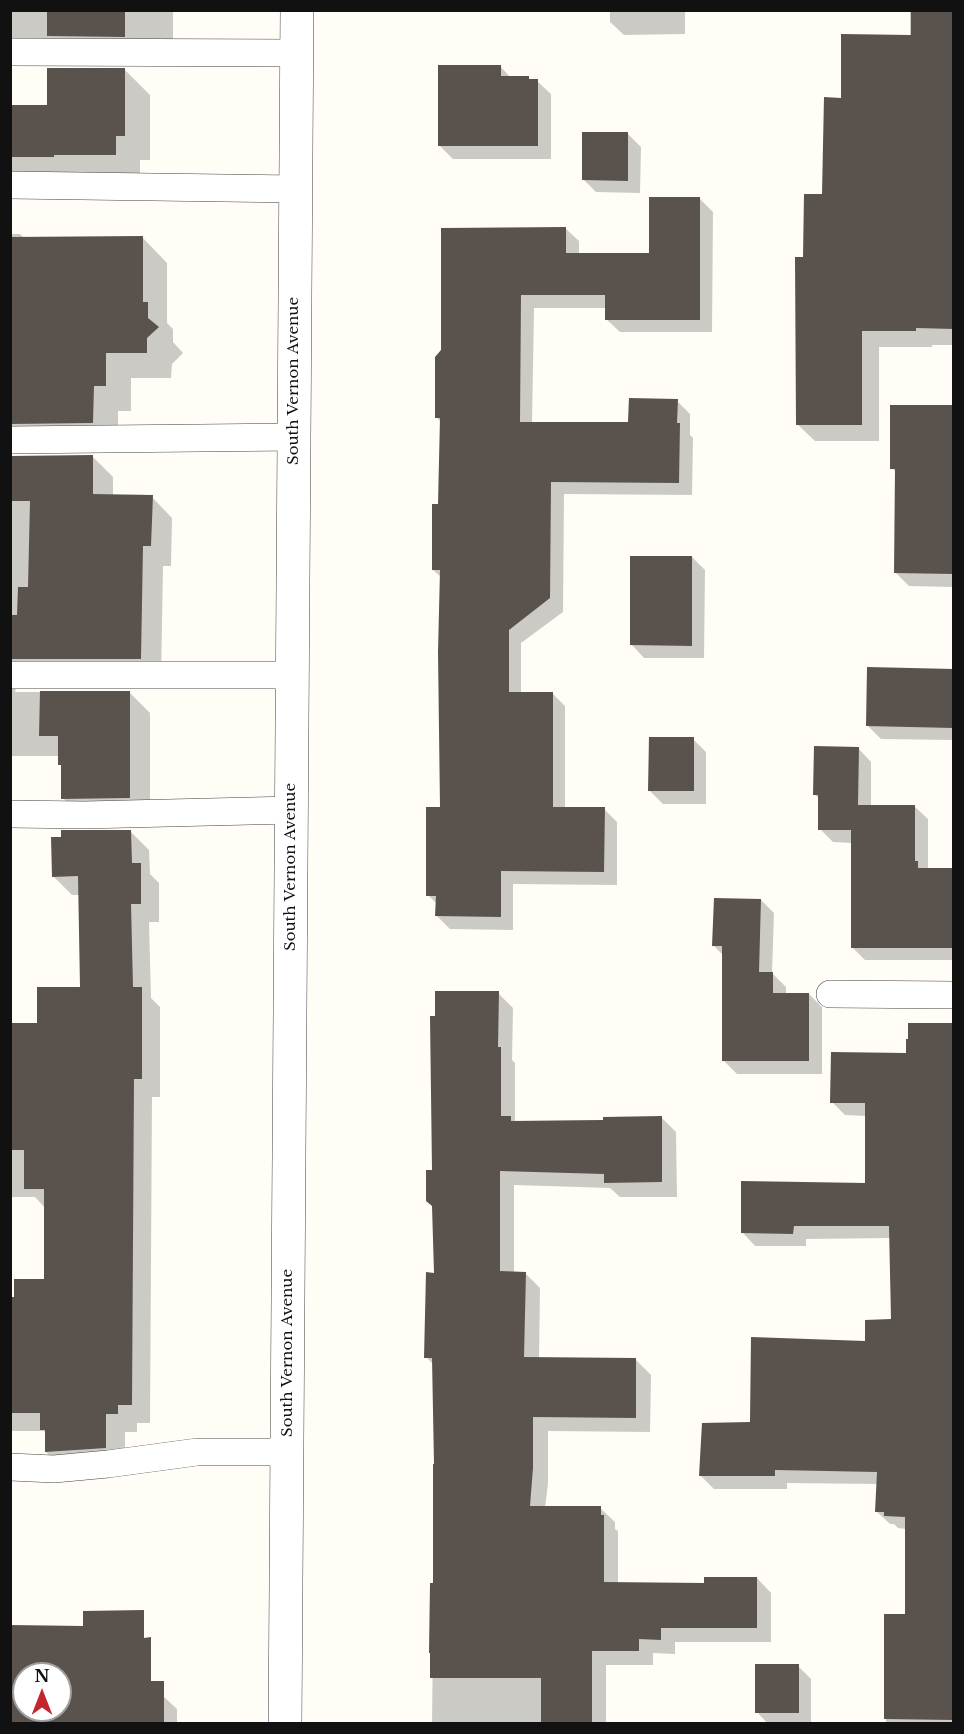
<!DOCTYPE html>
<style>
body{margin:0}
#map{position:relative;width:964px;height:1734px;overflow:hidden;background:#fffdf5;font-family:"Libre Baskerville",serif}
canvas{display:block}
.frame{position:absolute;inset:0;border:12px solid #111;pointer-events:none}
.north{position:absolute;left:12px;top:1662px;width:60px;height:60px;box-sizing:border-box;background:#fff;border:2px solid #a0a0a0;border-radius:50%;rotate:0deg;font-size:16px;font-weight:700;line-height:24px;text-align:center;color:#111}
.north::after{content:'';display:block;margin:auto;width:21px;height:27px;background:#c4262e;clip-path:polygon(50% 0,100% 100%,50% 72%,0 100%)}
</style>
<div id="map">
<canvas width="964" height="1734"></canvas>
<div class="frame"></div>
<div class="north">N</div>
</div>
<script>
const ctx = document.querySelector('canvas').getContext('2d');
ctx.lineJoin = 'round';
function fill(path, color) {
  ctx.fillStyle = color;
  ctx.fill(path, 'evenodd');
}
function trace(path, color, width, dash) {
  ctx.strokeStyle = color;
  ctx.lineWidth = width;
  ctx.lineCap = dash ? 'butt' : 'round';
  ctx.setLineDash(dash || []);
  ctx.stroke(path);
}
function drawText(font, color, halo, rows, align = 'center') {
  ctx.font = font + ' "Libre Baskerville",serif';
  ctx.lineWidth = 6;
  ctx.setLineDash([]);
  ctx.textBaseline = 'middle';
  ctx.strokeStyle = halo;
  ctx.fillStyle = color;
  for (const [text, x, y, turn = 0] of rows) {
    ctx.save();
    ctx.translate(x, y);
    ctx.rotate((+turn || 0) * Math.PI / 180);
    ctx.textAlign = isNaN(turn) ? turn : align;
    if (halo) ctx.strokeText(text, 0, 0);
    ctx.fillText(text, 0, 0);
    ctx.restore();
  }
}
const shadow = new Path2D(`
 M 10,10 L 173,10 L 173,49 L 10,50 Z
 M 610,10 L 685,10 L 685,34 L 624,35 L 610,22 Z
 M 910,10 L 954,10 L 954,345 L 932,345 L 932,347 L 879,347 L 879,441 L 815,441 L 797,424 L 805,258 L 824,196 L 842,99 L 910,37 Z
 M 500,66 L 511,78 L 529,78 L 532,81 L 537,81 L 551,94 L 551,159 L 453,159 L 439,145 Z
 M 125,70 L 150,95 L 150,160 L 140,160 L 140,180 L 10,182 L 10,107 L 48,107 Z
 M 628,134 L 641,147 L 640,193 L 596,192 L 583,179 Z
 M 700,199 L 713,212 L 712,332 L 620,332 L 606,319 L 607,308 L 534,308 L 532,424 L 630,424 L 677,401 L 690,414 L 690,435 L 693,438 L 692,495 L 564,494 L 563,612 L 521,643 L 521,694 L 552,693 L 565,706 L 565,809 L 604,809 L 617,822 L 617,885 L 513,884 L 513,930 L 450,929 L 437,916 L 437,904 L 428,895 L 441,809 L 441,577 L 433,570 L 440,506 L 441,422 L 437,418 L 565,228 L 579,241 L 579,254 L 651,254 Z
 M 10,234 L 20,234 L 24,238 L 142,237 L 167,263 L 167,323 L 173,329 L 173,342 L 183,353 L 172,364 L 171,378 L 131,378 L 131,411 L 118,411 L 118,448 L 10,429 Z
 M 954,407 L 954,587 L 909,586 L 896,573 L 897,473 L 892,468 Z
 M 92,456 L 113,477 L 113,496 L 152,497 L 172,518 L 171,566 L 163,566 L 161,679 L 16,688 L 15,692 L 129,692 L 150,713 L 150,818 L 83,819 L 63,798 L 63,767 L 60,764 L 60,756 L 10,756 L 10,457 Z
 M 692,557 L 705,570 L 704,658 L 644,658 L 631,644 Z
 M 954,671 L 954,740 L 881,739 L 868,726 Z
 M 693,739 L 706,752 L 706,804 L 663,804 L 650,791 Z
 M 858,748 L 871,762 L 871,806 L 914,806 L 928,819 L 928,870 L 954,870 L 954,960 L 865,960 L 852,947 L 852,843 L 833,842 L 820,829 L 820,799 L 815,795 Z
 M 130,831 L 149,850 L 150,874 L 159,883 L 159,922 L 149,922 L 151,998 L 160,1007 L 160,1097 L 152,1097 L 150,1423 L 137,1423 L 137,1432 L 125,1432 L 125,1467 L 65,1470 L 46,1452 L 46,1434 L 44,1431 L 10,1431 L 10,1299 L 16,1299 L 45,1280 L 45,1208 L 35,1197 L 10,1197 L 10,1024 L 39,1024 L 82,989 L 80,895 L 72,895 L 53,876 Z
 M 761,900 L 774,913 L 772,973 L 786,987 L 786,994 L 809,994 L 822,1007 L 822,1074 L 737,1074 L 723,1060 L 723,955 L 714,946 Z
 M 498,993 L 513,1008 L 512,1060 L 515,1063 L 515,1122 L 604,1121 L 661,1117 L 676,1132 L 677,1197 L 620,1197 L 610,1188 L 514,1185 L 514,1273 L 525,1273 L 540,1288 L 539,1359 L 636,1360 L 651,1375 L 650,1432 L 548,1431 L 548,1483 L 545,1508 L 600,1508 L 615,1522 L 615,1529 L 618,1531 L 618,1584 L 705,1584 L 757,1578 L 771,1593 L 771,1642 L 675,1642 L 675,1654 L 653,1653 L 653,1665 L 606,1665 L 606,1724 L 432,1724 L 435,1466 L 433,1364 L 426,1357 L 436,1274 L 433,1171 Z
 M 954,1024 L 954,1724 L 886,1724 L 885,1615 L 906,1616 L 906,1529 L 898,1528 L 894,1524 L 890,1524 L 876,1511 L 878,1484 L 787,1483 L 787,1489 L 714,1489 L 701,1476 L 751,1423 L 867,1342 L 892,1320 L 891,1238 L 806,1239 L 806,1246 L 755,1246 L 742,1232 L 867,1184 L 867,1116 L 845,1115 L 832,1102 Z
 M 798,1666 L 811,1679 L 811,1724 L 768,1724 L 757,1712 Z
 M 163,1696 L 177,1709 L 177,1724 L 10,1724 L 24,1701 L 24,1710 L 60,1710 L 60,1699 Z`);
const building = new Path2D(`
 M 47,10 L 125,10 L 125,37 L 47,36 Z
 M 911,10 L 954,10 L 954,329 L 916,328 L 916,331 L 862,331 L 862,425 L 796,425 L 795,257 L 803,257 L 804,194 L 822,194 L 824,97 L 841,98 L 841,34 L 911,35 Z
 M 438,65 L 501,65 L 501,76 L 529,76 L 529,79 L 538,79 L 538,146 L 438,146 Z
 M 47,68 L 125,68 L 125,136 L 116,136 L 116,155 L 54,155 L 54,157 L 10,157 L 10,105 L 47,105 Z
 M 582,132 L 628,132 L 628,181 L 582,180 Z
 M 649,197 L 700,197 L 700,320 L 605,320 L 605,295 L 521,295 L 520,422 L 628,422 L 629,398 L 678,399 L 677,423 L 680,423 L 679,483 L 551,482 L 550,598 L 509,630 L 509,692 L 553,692 L 553,807 L 605,807 L 604,872 L 501,871 L 501,917 L 435,916 L 436,896 L 426,896 L 426,807 L 440,807 L 438,652 L 440,570 L 432,570 L 432,504 L 438,504 L 440,418 L 435,418 L 435,357 L 441,350 L 441,228 L 566,227 L 566,253 L 649,253 Z
 M 143,236 L 143,302 L 148,302 L 148,318 L 159,327 L 147,338 L 147,353 L 106,353 L 106,386 L 94,386 L 93,423 L 10,424 L 10,237 Z
 M 890,405 L 954,405 L 954,574 L 894,573 L 895,469 L 890,469 Z
 M 93,455 L 93,494 L 153,495 L 151,546 L 143,546 L 141,659 L 10,659 L 10,615 L 17,615 L 18,587 L 28,587 L 30,501 L 10,501 L 10,456 Z
 M 630,556 L 692,556 L 692,646 L 630,645 Z
 M 867,667 L 954,669 L 954,728 L 866,726 Z
 M 40,691 L 130,691 L 130,798 L 61,799 L 61,765 L 58,765 L 58,736 L 39,736 Z
 M 649,737 L 694,737 L 694,791 L 648,791 Z
 M 814,746 L 859,747 L 858,805 L 915,805 L 915,861 L 918,861 L 918,868 L 954,868 L 954,948 L 851,948 L 851,830 L 818,830 L 818,795 L 813,795 Z
 M 61,830 L 131,830 L 132,863 L 141,863 L 141,904 L 131,904 L 133,987 L 142,987 L 142,1079 L 134,1079 L 132,1405 L 118,1405 L 118,1414 L 106,1414 L 106,1448 L 45,1452 L 45,1430 L 40,1430 L 40,1413 L 10,1413 L 10,1297 L 14,1297 L 14,1279 L 44,1279 L 44,1189 L 24,1189 L 24,1150 L 10,1150 L 10,1023 L 37,1023 L 37,987 L 80,987 L 78,876 L 52,877 L 51,837 L 61,837 Z
 M 714,898 L 761,899 L 759,972 L 773,972 L 773,993 L 809,993 L 809,1061 L 722,1061 L 722,946 L 712,946 Z
 M 435,991 L 499,991 L 498,1047 L 501,1047 L 501,1116 L 511,1116 L 511,1121 L 603,1120 L 603,1117 L 662,1116 L 662,1182 L 604,1183 L 604,1174 L 500,1171 L 500,1271 L 526,1272 L 524,1357 L 636,1358 L 636,1418 L 533,1417 L 533,1468 L 530,1506 L 601,1506 L 601,1515 L 604,1515 L 604,1582 L 704,1583 L 704,1577 L 757,1577 L 757,1628 L 661,1628 L 661,1640 L 639,1639 L 639,1651 L 592,1651 L 592,1724 L 541,1724 L 541,1678 L 430,1678 L 430,1653 L 429,1653 L 430,1583 L 433,1583 L 433,1464 L 434,1464 L 432,1358 L 424,1358 L 426,1272 L 434,1273 L 432,1206 L 426,1201 L 426,1170 L 432,1170 L 430,1016 L 435,1016 Z
 M 908,1023 L 954,1023 L 954,1720 L 884,1719 L 884,1614 L 905,1614 L 905,1517 L 884,1516 L 884,1512 L 875,1512 L 877,1472 L 775,1470 L 775,1476 L 699,1476 L 702,1423 L 750,1422 L 751,1337 L 865,1341 L 865,1320 L 891,1319 L 889,1226 L 794,1226 L 793,1234 L 741,1233 L 741,1181 L 865,1183 L 865,1103 L 830,1103 L 831,1052 L 906,1053 L 906,1039 L 908,1039 Z
 M 144,1610 L 144,1638 L 151,1637 L 151,1681 L 164,1681 L 164,1724 L 10,1724 L 10,1625 L 83,1626 L 83,1611 ZM 24,1674 L 60,1674 L 60,1710 L 24,1710 Z
 M 755,1664 L 799,1664 L 799,1713 L 755,1713 Z`);
const service = new Path2D(`
 M 10,52 L 297,53
 M 10,185 L 296,189
 M 10,440 L 294,437
 M 10,675 L 293,675
 M 10,814 L 85,815 L 292,810
 M 830,994 L 954,995
 M 10,1467 L 54,1469 L 108,1464 L 197,1452 L 288,1452`);
const tertiary = new Path2D(`
 M 285,1724 L 297,10`);
const streetNames = [
 ["South Vernon Avenue",294,381,-90],
 ["South Vernon Avenue",291,867,-90],
 ["South Vernon Avenue",288,1353,-90]
];
fill(shadow, '#0003');
fill(building, '#5a524d');
trace(service, '#444', 28);
trace(tertiary, '#444', 34);
trace(service, '#fff', 27);
trace(tertiary, '#fff', 33);
drawText('15px', '#111', '#fff', streetNames);
</script>
